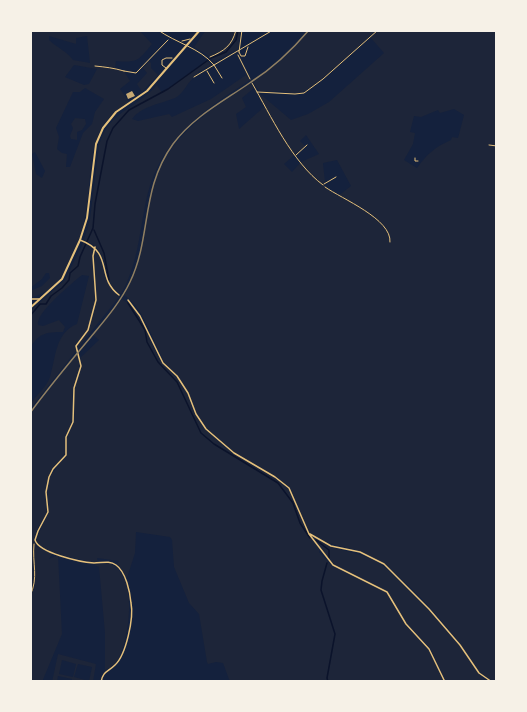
<!DOCTYPE html>
<style>
body{margin:0}
#map{position:relative;width:527px;height:712px;overflow:hidden;background:#14213d;font-family:"Sofia Sans Condensed",sans-serif}
canvas{display:block}
.frame{position:absolute;inset:0;border:32px solid #f6f1e7;pointer-events:none}
</style>
<div id="map">
<canvas width="527" height="712"></canvas>
<div class="frame"></div>
</div>
<script>
const ctx = document.querySelector('canvas').getContext('2d');
ctx.lineJoin = 'round';
function fill(path, color) {
  ctx.fillStyle = color;
  ctx.fill(path, 'evenodd');
}
function trace(path, color, width, dash) {
  ctx.strokeStyle = color;
  ctx.lineWidth = width;
  ctx.lineCap = dash ? 'butt' : 'round';
  ctx.setLineDash(dash || []);
  ctx.stroke(path);
}
const green = new Path2D(`
 M 30,30 L 139,30 L 152,44 C 139,60 138,63 116,61 L 115,68 L 124,71 L 130,81 L 120,89 L 129,102 C 118,110 106,118 100,131 C 89,153 91,181 87,204 C 82,239 69,289 30,298 L 30,291 L 42,286 L 50,278 L 49,273 L 46,273 L 42,279 L 30,288 ZM 49,36 L 76,44 L 76,38 L 87,36 L 90,63 L 73,60 C 68,52 56,47 49,40 ZM 74,65 L 97,69 L 89,84 L 84,85 L 65,77 ZM 85,88 L 104,99 L 95,112 L 92,124 L 83,133 L 70,167 L 66,167 L 67,154 L 62,153 L 57,149 L 59,137 L 56,128 L 73,92 L 80,92 ZM 35,152 L 45,171 L 42,178 L 36,174 L 32,154 Z
 M 206,30 L 241,30 L 238,49 L 214,62 L 209,56 L 194,47 Z
 M 310,30 L 377,30 C 360,44 318,90 299,93 C 292,94 286,92 280,91 C 265,91 262,98 253,82 L 279,62 Z
 M 379,30 L 497,30 L 497,682 C 475,677 470,656 457,640 C 433,609 399,571 364,553 C 351,547 337,547 324,541 L 324,543 C 343,553 365,552 383,566 C 407,584 438,618 457,642 C 468,656 474,670 487,682 L 446,682 L 430,648 L 407,624 L 387,591 L 336,567 L 320,549 L 319,552 L 332,566 L 386,592 L 406,625 L 429,650 L 445,682 L 230,682 L 223,663 L 216,662 L 208,664 L 207,662 L 199,614 L 189,603 L 174,567 L 172,540 L 170,537 L 136,532 L 135,553 L 127,578 L 117,564 L 119,561 L 97,558 L 98,562 L 92,562 C 77,559 43,554 36,540 L 49,510 L 47,492 L 50,477 L 67,453 L 67,437 L 74,422 L 74,388 L 82,366 L 80,358 L 99,340 L 93,335 L 122,299 C 144,313 148,339 161,361 L 163,359 C 152,339 144,308 124,295 C 140,267 142,238 148,206 C 161,141 199,117 251,83 L 254,88 L 242,98 L 246,107 L 236,114 L 239,129 L 264,107 L 259,98 L 259,93 L 291,120 L 308,114 L 329,102 L 384,53 L 370,37 ZM 454,109 L 464,115 L 458,138 L 452,137 L 451,140 C 435,147 427,154 417,168 L 404,160 L 413,144 L 415,133 L 410,132 L 414,116 L 421,117 L 438,110 L 440,113 ZM 306,135 L 319,154 L 301,162 L 292,172 L 284,164 L 305,146 L 300,141 ZM 337,160 L 351,186 L 338,196 L 324,185 L 325,182 L 323,163 Z
 M 149,61 L 151,63 L 151,68 L 158,75 L 142,92 L 137,84 L 147,73 L 143,68 Z
 M 208,61 L 211,65 L 198,72 L 198,74 C 187,81 184,94 175,98 C 160,104 142,106 132,119 L 138,121 L 169,114 L 172,117 L 211,99 L 246,75 L 250,80 C 199,113 157,141 145,206 C 139,237 137,266 121,294 C 98,281 114,251 84,240 L 90,219 L 99,145 C 109,111 136,109 157,85 L 162,93 Z
 M 75,118 L 85,119 L 86,124 L 82,130 L 77,132 L 77,140 L 71,139 L 70,136 L 73,128 L 71,124 Z
 M 83,243 L 92,246 L 93,250 L 96,249 C 108,269 99,280 120,296 L 77,349 L 77,344 L 87,332 L 77,342 L 76,351 L 30,409 L 30,404 C 36,396 47,386 50,377 C 56,357 55,333 77,324 L 89,276 L 82,275 L 77,279 C 67,288 36,313 38,325 L 43,326 L 59,320 L 65,327 L 63,332 C 46,332 39,333 30,348 L 30,311 L 65,280 Z
 M 77,354 L 80,366 L 73,388 L 72,422 L 65,437 L 65,453 L 48,477 L 45,492 L 47,512 L 37,530 L 34,540 L 37,547 L 52,554 L 49,559 L 58,555 L 62,634 L 42,682 L 30,682 L 30,414 Z
 M 108,563 C 138,572 130,631 121,653 C 119,657 117,663 114,666 C 113,667 107,669 105,670 L 105,633 L 99,567 L 94,565 Z
 M 58,654 L 96,664 L 93,682 L 74,680 L 72,682 L 72,679 L 58,676 L 57,682 L 52,682 ZM 62,660 L 76,664 L 73,677 L 59,674 ZM 78,664 L 92,667 L 89,681 L 74,677 Z`);
const stream = new Path2D(`
 M 94,230 L 104,253 L 109,280
 M 128,303 L 145,330 L 147,342 L 158,362 L 177,382 L 201,433 L 214,444 L 278,483 L 293,503 L 300,523 L 310,538
 M 30,316 L 40,304 L 46,304 L 51,296 L 62,288 L 69,280 L 70,273 L 78,266 L 80,257 L 93,228 L 95,204 L 107,141 L 113,128 L 129,110 L 168,89 L 211,58 L 226,52 L 236,40 L 238,30
 M 316,540 L 329,550 L 329,558
 M 327,563 L 322,581 L 321,590 L 335,634 L 327,678 L 328,682`);
const building = new Path2D(`
 M 132,91 L 135,96 L 128,99 L 126,94 Z`);
const path = new Path2D(`
 M 210,57 C 224,51 232,46 236,30
 M 325,187 C 342,199 392,219 390,242
 M 30,596 C 39,577 32,564 34,544`);
const service = new Path2D(`
 M 239,52 L 241,56 L 245,56 L 248,47
 M 95,66 C 105,67 114,68 124,71
 M 166,68 L 162,65 L 162,60 L 166,58 L 172,58
 M 207,71 L 214,83
 M 194,77 L 214,65 L 222,78
 M 489,145 L 497,146
 M 296,155 L 307,145
 M 324,184 L 336,177`);
const minor = new Path2D(`
 M 158,30 C 176,43 200,48 214,65 L 273,30
 M 182,41 L 190,39
 M 239,52 L 242,30
 M 238,55 L 250,79
 M 124,71 L 136,73 L 168,40
 M 252,83 C 271,116 292,162 323,185
 M 257,92 L 295,94 L 304,93 L 323,79 L 378,30
 M 415,158 L 415,161 L 418,161`);
const tertiary = new Path2D(`
 M 80,240 C 115,253 95,277 119,295
 M 95,247 L 93,256 L 96,300 L 88,330 L 76,346 L 81,366 L 74,388 L 73,422 L 66,437 L 66,455 L 53,469 L 49,477 L 46,492 L 48,512 L 38,531 L 35,540 C 39,553 80,562 94,563 C 102,563 109,560 116,565 C 126,572 130,592 131,603 C 134,618 126,655 115,665 C 108,672 103,671 101,682
 M 30,299 L 39,299
 M 128,300 L 140,316 L 163,363 L 177,376 L 188,393 L 196,414 L 206,429 L 234,453 L 275,477 L 289,488 L 309,534 L 333,565 L 387,592 L 406,624 L 429,649 L 445,682
 M 310,534 L 331,546 L 360,552 L 384,564 L 429,609 L 460,645 L 479,673 L 492,682`);
const primary = new Path2D(`
 M 30,308 L 62,279 L 80,240 L 87,218 L 96,144 L 103,128 L 116,112 L 147,91 L 200,30`);
const rail = new Path2D(`
 M 30,413 C 49,387 69,363 90,338 C 104,321 120,303 130,282 C 152,236 140,190 173,144 C 194,116 224,101 251,82 C 273,68 292,50 309,30`);
fill(green, '#1d2539');
trace(stream, '#0b132b', 1.5);
fill(building, '#c6a872');
trace(path, '#e5c07b', 1);
trace(service, '#e5c07b', 1);
trace(minor, '#e5c07b', 1);
trace(tertiary, '#e5c07b', 1.5);
trace(primary, '#e5c07b', 2);
trace(rail, '#918062', 1.5);
</script>
